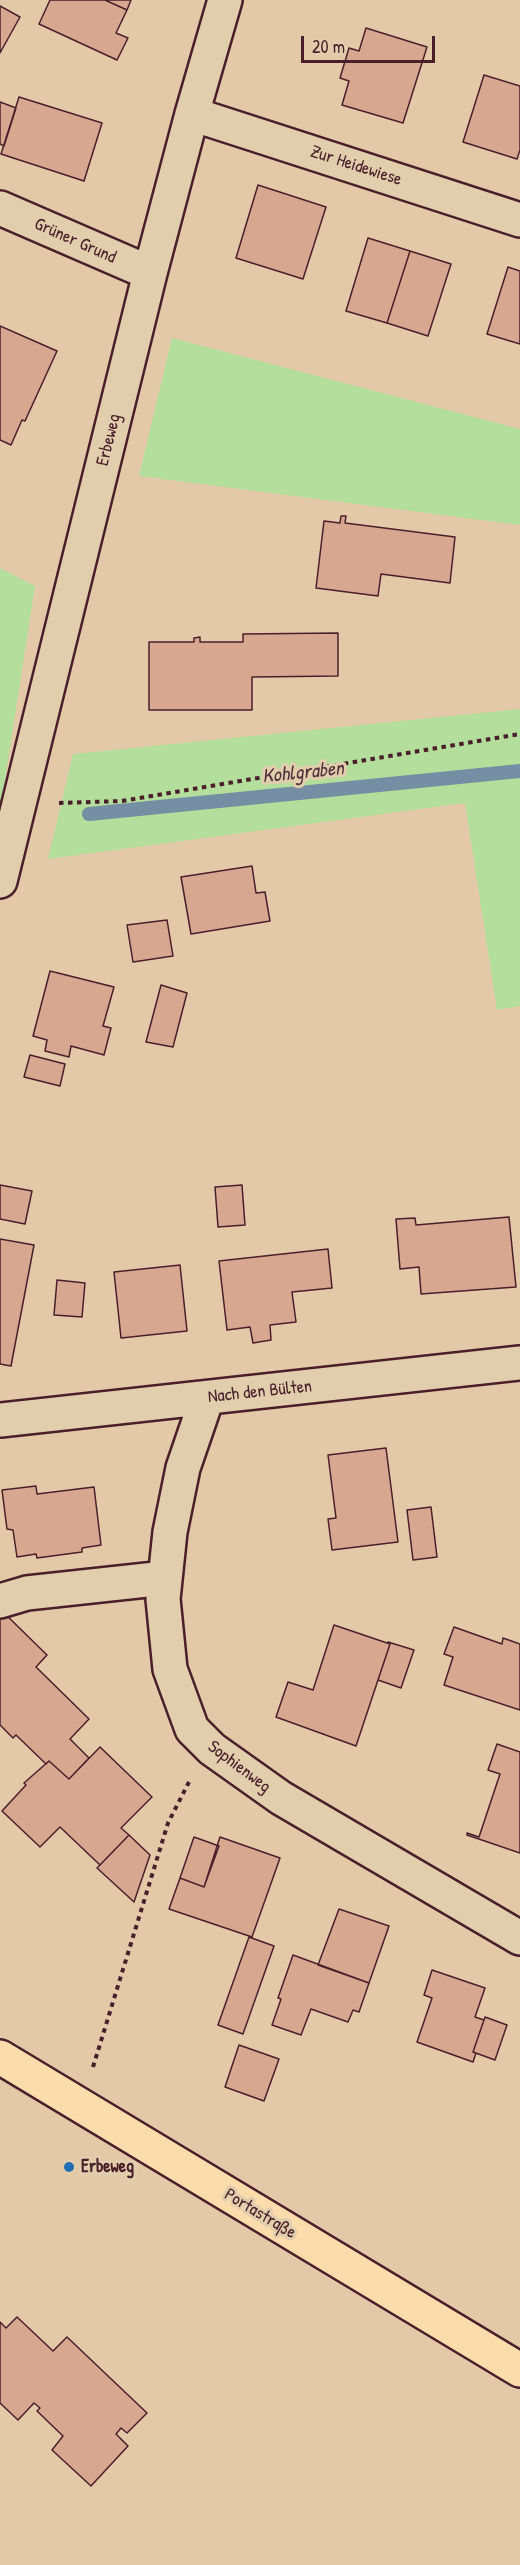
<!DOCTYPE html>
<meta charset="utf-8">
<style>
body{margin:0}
#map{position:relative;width:520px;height:2565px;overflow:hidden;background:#e4c9a8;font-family:"Patrick Hand",sans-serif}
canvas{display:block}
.scale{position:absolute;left:301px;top:36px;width:134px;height:27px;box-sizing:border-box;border:3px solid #4a1f2b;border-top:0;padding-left:8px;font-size:18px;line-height:21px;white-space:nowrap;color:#4a1f2b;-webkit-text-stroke:4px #e0ceac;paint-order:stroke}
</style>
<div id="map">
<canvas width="520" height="2565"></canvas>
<div class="scale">20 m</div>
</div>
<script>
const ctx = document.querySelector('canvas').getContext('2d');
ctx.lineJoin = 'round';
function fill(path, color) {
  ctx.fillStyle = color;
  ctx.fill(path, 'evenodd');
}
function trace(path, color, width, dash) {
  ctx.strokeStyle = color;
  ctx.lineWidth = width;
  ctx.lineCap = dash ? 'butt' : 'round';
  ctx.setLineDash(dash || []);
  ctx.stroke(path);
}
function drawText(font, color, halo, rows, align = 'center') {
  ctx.font = font + ' "Patrick Hand",sans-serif';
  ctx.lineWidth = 6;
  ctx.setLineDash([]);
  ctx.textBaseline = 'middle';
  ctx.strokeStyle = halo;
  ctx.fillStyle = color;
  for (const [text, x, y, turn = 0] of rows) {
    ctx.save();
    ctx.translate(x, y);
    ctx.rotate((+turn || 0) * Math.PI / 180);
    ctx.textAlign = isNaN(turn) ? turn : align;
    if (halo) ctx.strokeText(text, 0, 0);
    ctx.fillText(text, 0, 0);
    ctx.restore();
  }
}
const green = new Path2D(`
 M 172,338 L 520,429 L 520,525 L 139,476 Z
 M 0,568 L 35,586 L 0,812 Z
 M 520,709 L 520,1006 L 497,1010 L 465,803 L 48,859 L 73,754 Z`);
const stream = new Path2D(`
 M 89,814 L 520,771`);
const building = new Path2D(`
 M 50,0 L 105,0 L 127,10 L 116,33 L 128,38 L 117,60 L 39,24 Z
 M 105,0 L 131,0 L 127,10 Z
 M 0,6 L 20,17 L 0,53 Z
 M 366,28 L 427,47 L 403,123 L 342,105 L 349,81 L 340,78 L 349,48 L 359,51 Z
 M 484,75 L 520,86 L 520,150 L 517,159 L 463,142 Z
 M 19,97 L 102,123 L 84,181 L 1,154 Z
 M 0,102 L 16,108 L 4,146 L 0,144 Z
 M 258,185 L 326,207 L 303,279 L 236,258 Z
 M 368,238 L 410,251 L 387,323 L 346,311 Z
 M 410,251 L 451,264 L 428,336 L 387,323 Z
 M 508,267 L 520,271 L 520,344 L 487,334 Z
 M 0,326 L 57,351 L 25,421 L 22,420 L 11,445 L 0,440 Z
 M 341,516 L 346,516 L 345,523 L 455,537 L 450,583 L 381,574 L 378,596 L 316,588 L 324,521 L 340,523 Z
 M 338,633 L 338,676 L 252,677 L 252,710 L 149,710 L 149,642 L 194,642 L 194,638 L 200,637 L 200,642 L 243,642 L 243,634 Z
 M 252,866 L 256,893 L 265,892 L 270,921 L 191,934 L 181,877 Z
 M 167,920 L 173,956 L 133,962 L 127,925 Z
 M 50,971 L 114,987 L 103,1026 L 111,1028 L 104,1055 L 71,1046 L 69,1057 L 45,1051 L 47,1040 L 33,1036 Z
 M 161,985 L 187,993 L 173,1047 L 146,1042 Z
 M 30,1055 L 65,1064 L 60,1086 L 24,1077 Z
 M 0,1185 L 32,1191 L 25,1224 L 0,1219 Z
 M 242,1185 L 245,1225 L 218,1227 L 215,1187 Z
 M 509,1217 L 516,1287 L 421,1294 L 419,1267 L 400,1269 L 396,1219 L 415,1218 L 416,1225 Z
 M 0,1239 L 34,1245 L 11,1366 L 0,1364 Z
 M 328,1249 L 332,1288 L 292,1292 L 296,1322 L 270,1325 L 271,1340 L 253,1343 L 250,1327 L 227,1330 L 219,1261 Z
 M 180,1265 L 187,1331 L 121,1338 L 114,1272 Z
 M 57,1280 L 85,1283 L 82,1317 L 54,1315 Z
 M 386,1448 L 398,1542 L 332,1550 L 328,1519 L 336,1518 L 328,1455 Z
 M 36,1486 L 37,1494 L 94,1487 L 101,1545 L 82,1548 L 82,1552 L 37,1558 L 36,1554 L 17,1557 L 13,1530 L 7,1529 L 2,1490 Z
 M 431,1507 L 437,1557 L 413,1560 L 407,1510 Z
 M 0,1609 L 47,1655 L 36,1667 L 89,1719 L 70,1739 L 89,1758 L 69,1779 L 49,1761 L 46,1764 L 16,1735 L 13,1738 L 0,1725 Z
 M 334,1625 L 390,1644 L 356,1746 L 276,1717 L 288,1682 L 313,1690 Z
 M 454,1627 L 502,1644 L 503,1638 L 520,1644 L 520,1710 L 444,1685 L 453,1657 L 444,1654 Z
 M 388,1642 L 414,1650 L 401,1688 L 378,1680 L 390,1644 Z
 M 497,1744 L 520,1752 L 520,1853 L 467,1835 L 467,1833 L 479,1837 L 500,1774 L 488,1770 Z
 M 100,1747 L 152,1797 L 121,1828 L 129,1835 L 100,1865 L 60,1827 L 40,1847 L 2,1811 L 26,1785 L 24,1783 L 49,1761 L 69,1779 Z
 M 129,1835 L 150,1855 L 134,1902 L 97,1868 Z
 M 194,1837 L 219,1846 L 204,1887 L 180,1878 Z
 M 220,1837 L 280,1858 L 252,1937 L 169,1909 L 180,1878 L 204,1887 Z
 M 339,1909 L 389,1926 L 369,1983 L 318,1965 Z
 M 249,1937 L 274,1946 L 243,2034 L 218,2025 Z
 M 293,1955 L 369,1983 L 359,2012 L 353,2010 L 348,2022 L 311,2009 L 301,2035 L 272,2025 L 281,1999 L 278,1998 Z
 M 432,1970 L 485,1988 L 475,2017 L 484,2020 L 473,2052 L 476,2053 L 473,2062 L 417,2042 L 432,1998 L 424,1995 Z
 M 485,2017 L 507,2025 L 495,2060 L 473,2052 Z
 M 239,2045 L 279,2059 L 264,2101 L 225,2087 Z
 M 17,2317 L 53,2351 L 67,2337 L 147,2413 L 127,2433 L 121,2428 L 116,2434 L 128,2446 L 91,2486 L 52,2450 L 63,2436 L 37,2411 L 40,2408 L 34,2403 L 18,2420 L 0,2403 L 0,2322 L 6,2328 Z`);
const path = new Path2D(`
 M 59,803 L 122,801 L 520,734
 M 93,2067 L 168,1823 L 189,1782`);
const minor = new Path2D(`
 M 192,114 L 520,220
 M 0,208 L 150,273
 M 0,881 L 150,273 L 192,114 L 225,0
 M 207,1398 L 183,1468 L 170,1532 L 163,1599 L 170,1669 L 192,1729 L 212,1749 L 281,1798 L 520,1938
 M 0,1420 L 520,1363
 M 0,1601 L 27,1593 L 165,1578`);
const major = new Path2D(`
 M 0,2057 L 520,2370`);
const markers = [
 [69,2167,6,"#1f6fb2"]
];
const streetNames = [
 ["Zur Heidewiese",356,166,18],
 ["Grüner Grund",75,241,24],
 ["Erbeweg",109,440,-76],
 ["Nach den Bülten",260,1392,-6],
 ["Sophienweg",239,1767,37],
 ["Portastraße",260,2214,31]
];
const poiNames = [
 ["Erbeweg",81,2167]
];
const waterNames = [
 ["Kohlgraben",303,773,-6]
];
fill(green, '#b3de9b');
trace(stream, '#768ea4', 14);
fill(building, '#d8a790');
trace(building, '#4a1f2b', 1.5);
trace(minor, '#4a1f2b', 38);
trace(major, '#4a1f2b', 38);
trace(path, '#4a1f2b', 4, [4.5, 4.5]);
trace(minor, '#e0ceac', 33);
trace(major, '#fddcac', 33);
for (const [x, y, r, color] of markers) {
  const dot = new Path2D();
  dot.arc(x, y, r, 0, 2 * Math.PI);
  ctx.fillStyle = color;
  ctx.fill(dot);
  trace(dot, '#e0ceac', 2);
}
drawText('18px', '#4a1f2b', '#e0ceac', streetNames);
drawText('bold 18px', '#4a1f2b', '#e0ceac', poiNames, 'left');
drawText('italic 20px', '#51323f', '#e0ceac', waterNames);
</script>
